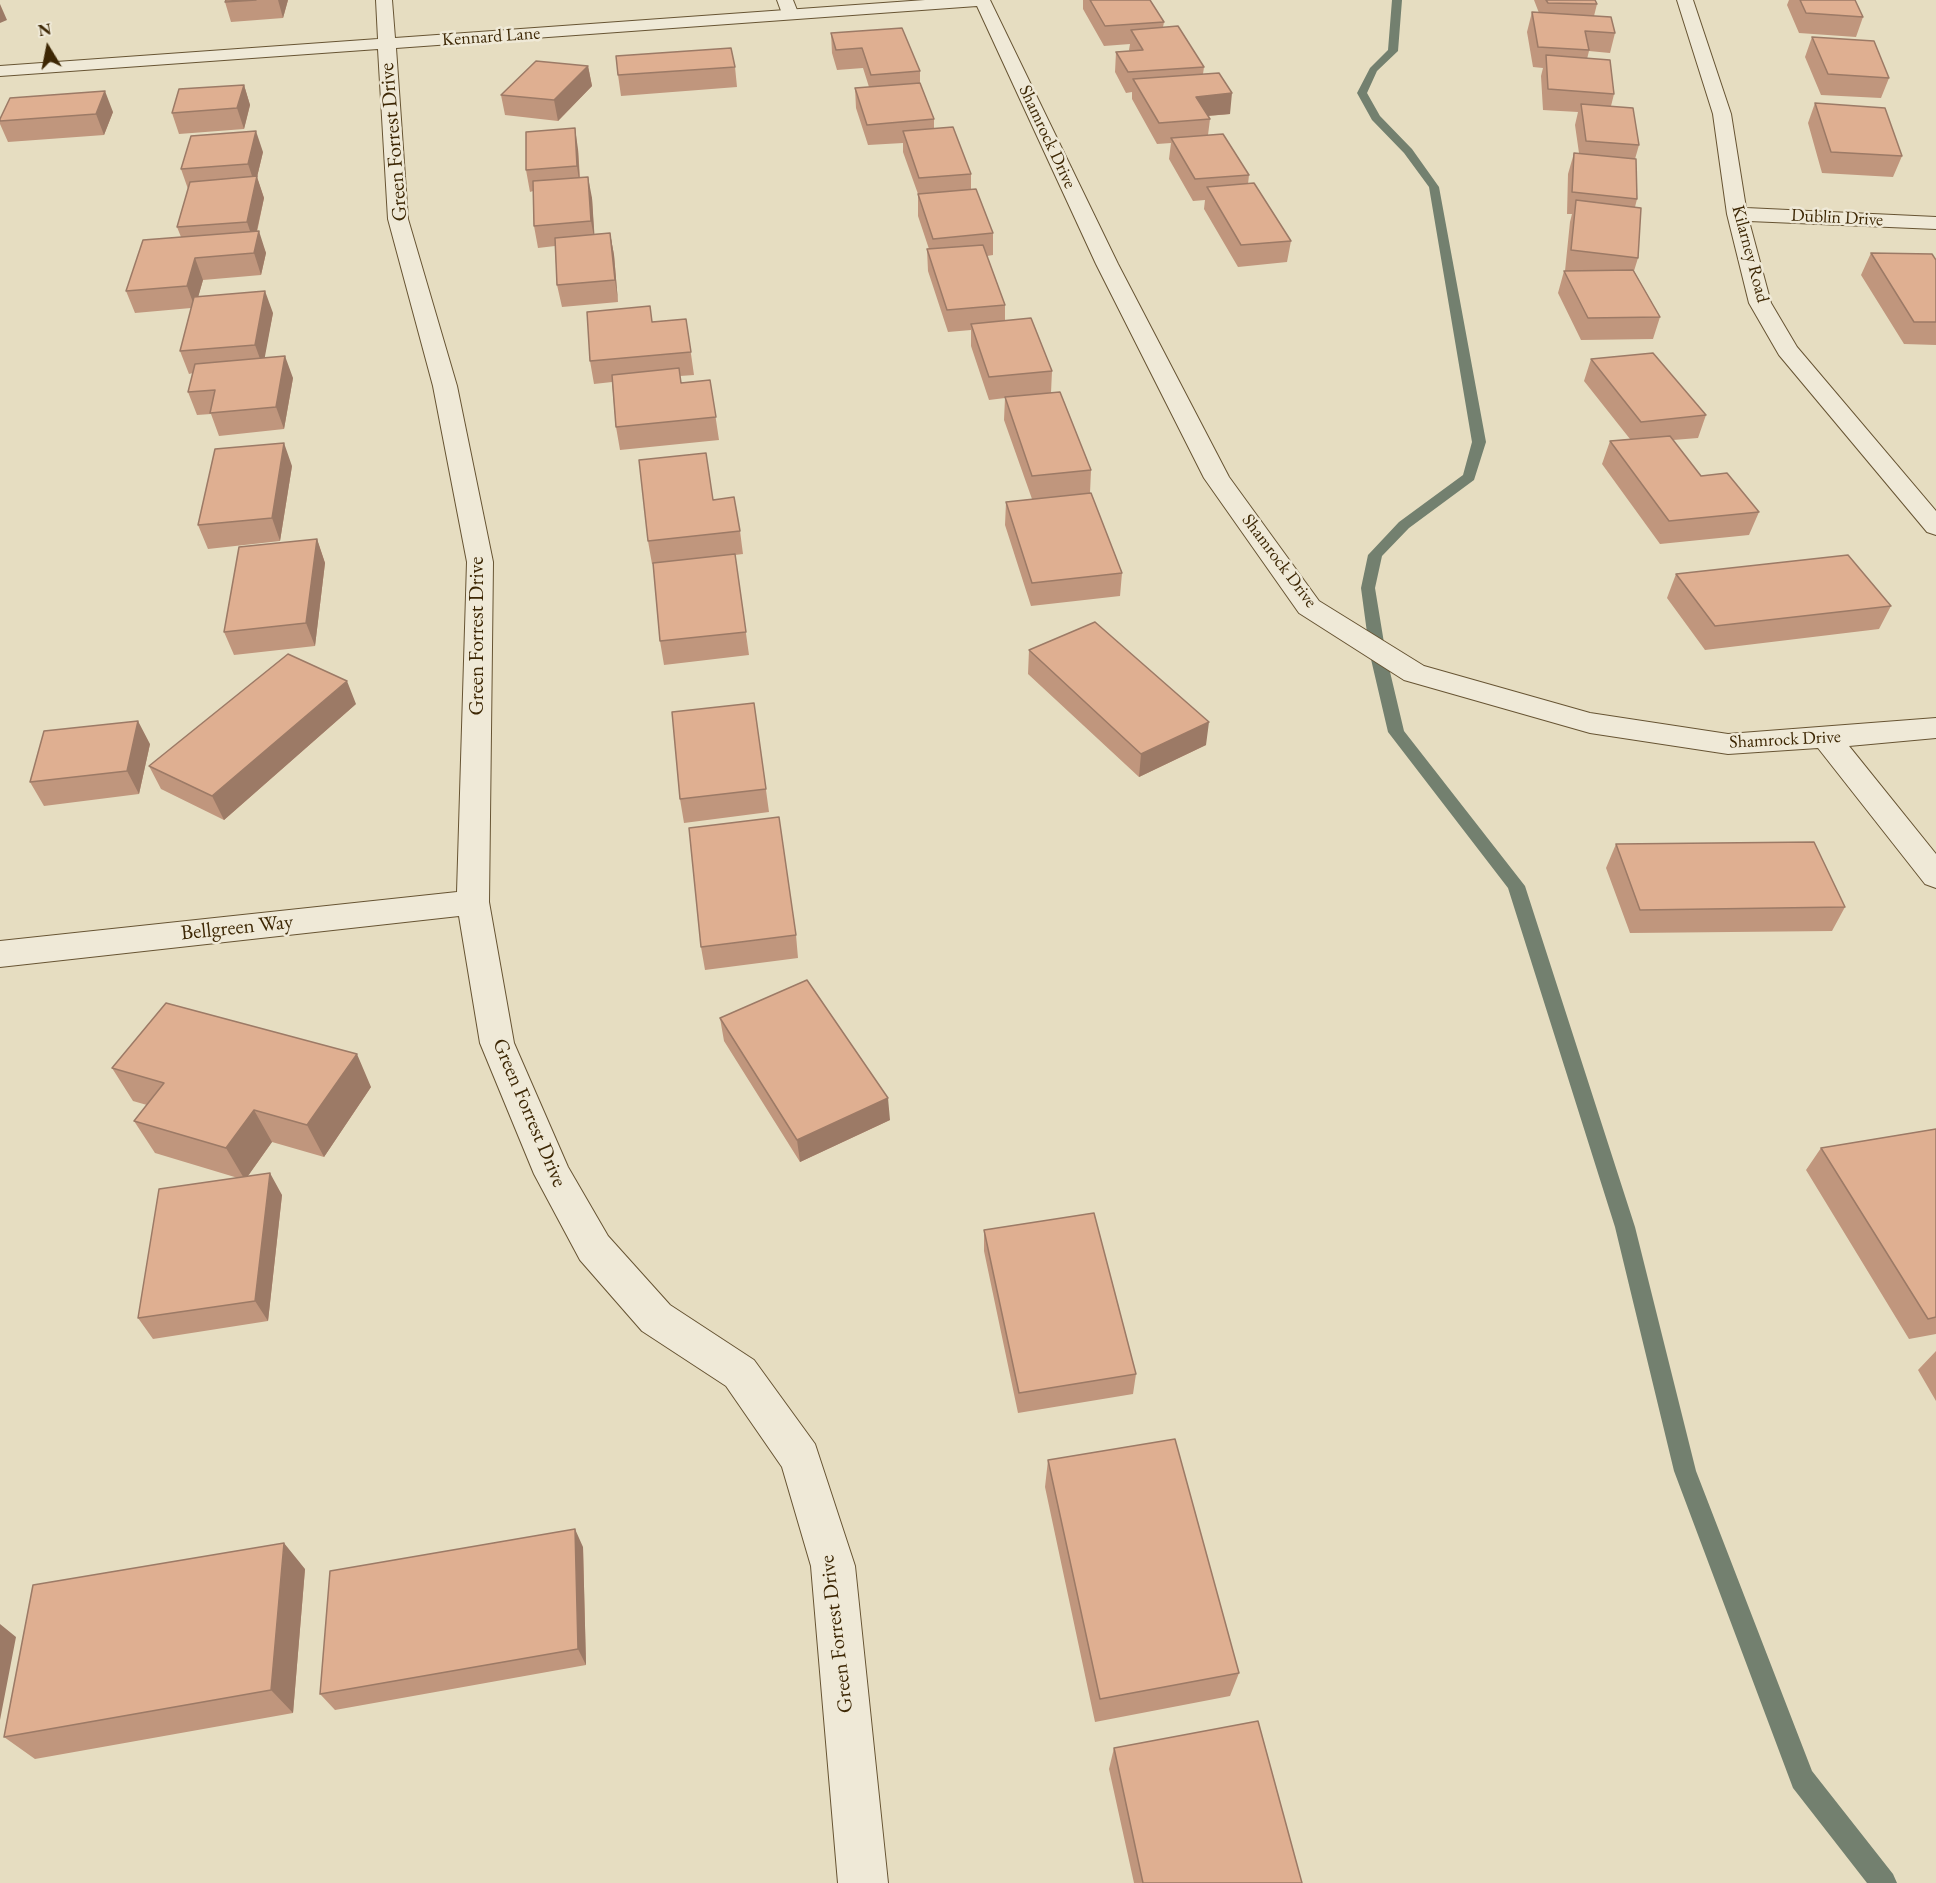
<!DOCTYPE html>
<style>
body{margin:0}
#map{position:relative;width:1936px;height:1883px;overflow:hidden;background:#e6ddc1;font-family:"EB Garamond",serif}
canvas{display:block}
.north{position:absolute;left:18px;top:18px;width:60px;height:60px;-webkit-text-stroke:4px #efe9d7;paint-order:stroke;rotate:350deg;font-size:16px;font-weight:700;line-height:24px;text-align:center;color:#3d2704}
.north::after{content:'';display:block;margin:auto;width:21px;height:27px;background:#3d2704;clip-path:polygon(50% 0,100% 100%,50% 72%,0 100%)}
</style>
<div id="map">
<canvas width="1936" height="1883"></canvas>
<div class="north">N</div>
</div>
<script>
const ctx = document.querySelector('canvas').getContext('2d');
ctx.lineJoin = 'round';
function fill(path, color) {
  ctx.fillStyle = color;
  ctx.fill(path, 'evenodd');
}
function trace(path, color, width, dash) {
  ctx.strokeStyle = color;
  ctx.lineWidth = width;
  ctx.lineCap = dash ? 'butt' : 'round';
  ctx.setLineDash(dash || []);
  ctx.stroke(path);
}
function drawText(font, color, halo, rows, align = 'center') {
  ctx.font = font + ' "EB Garamond",serif';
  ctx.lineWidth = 5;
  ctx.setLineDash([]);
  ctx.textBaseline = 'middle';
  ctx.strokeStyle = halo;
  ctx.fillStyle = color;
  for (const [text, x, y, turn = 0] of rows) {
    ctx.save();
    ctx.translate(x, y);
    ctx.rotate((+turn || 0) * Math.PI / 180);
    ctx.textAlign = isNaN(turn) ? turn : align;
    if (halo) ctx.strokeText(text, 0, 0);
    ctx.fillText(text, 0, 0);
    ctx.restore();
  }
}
const stream = new Path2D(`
 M 1392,0 L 1402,0 L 1398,51 L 1377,71 L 1367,93 L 1380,116 L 1412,149 L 1439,187 L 1486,442 L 1474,480 L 1409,528 L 1382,556 L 1375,588 L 1386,655 L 1404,731 L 1525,886 L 1635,1227 L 1696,1471 L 1812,1771 L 1893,1874 L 1897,1883 L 1867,1883 L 1793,1788 L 1674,1471 L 1615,1227 L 1508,888 L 1388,732 L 1370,655 L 1361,588 L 1368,555 L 1399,522 L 1463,475 L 1472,442 L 1429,187 L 1404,153 L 1372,120 L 1357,93 L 1370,68 L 1388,50 Z`);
const service = new Path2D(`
 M 777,0 L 793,0 L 799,15 L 796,19 L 784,19 Z`);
const minor = new Path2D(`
 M 376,0 L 392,0 L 395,38 L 925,0 L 990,0 L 1118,264 L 1229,477 L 1319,601 L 1424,666 L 1590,713 L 1728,734 L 1936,718 L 1936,738 L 1849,746 L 1936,854 L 1936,888 L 1925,884 L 1818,748 L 1728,754 L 1590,733 L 1404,680 L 1299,613 L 1204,478 L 1096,264 L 977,6 L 396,48 L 408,219 L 457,386 L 493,562 L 489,902 L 514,1043 L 568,1167 L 608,1236 L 670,1305 L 754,1360 L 815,1444 L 855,1566 L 888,1883 L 838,1883 L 811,1566 L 782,1467 L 726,1386 L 642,1331 L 580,1260 L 534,1174 L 480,1043 L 459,916 L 0,967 L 0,941 L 457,892 L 467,562 L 433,386 L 388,219 L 378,49 L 0,76 L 0,66 L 378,39 Z
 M 1677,0 L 1693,0 L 1731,114 L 1746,208 L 1936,217 L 1936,229 L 1749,221 L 1771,303 L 1797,347 L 1936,511 L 1936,535 L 1927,532 L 1779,355 L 1749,303 L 1727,214 L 1713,114 Z`);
const wall = new Path2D(`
 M 226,0 L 288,0 L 283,18 L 231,22 L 225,2 Z
 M 1083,0 L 1150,0 L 1164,22 L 1163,27 L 1204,67 L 1203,74 L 1230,114 L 1208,116 L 1210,119 L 1208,135 L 1249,175 L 1248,184 L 1291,241 L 1287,262 L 1238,267 L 1204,209 L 1205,200 L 1193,201 L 1169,159 L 1171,143 L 1157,144 L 1132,99 L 1132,92 L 1126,93 L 1115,72 L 1116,52 L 1130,51 L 1129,50 L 1130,44 L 1104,46 L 1083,9 Z
 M 1534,0 L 1595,0 L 1597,4 L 1594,16 L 1615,33 L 1610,53 L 1589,51 L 1587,59 L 1614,94 L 1611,106 L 1639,145 L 1635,159 L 1637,199 L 1635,207 L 1638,258 L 1634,271 L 1660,317 L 1653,339 L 1581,340 L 1558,293 L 1564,271 L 1565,271 L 1570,222 L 1572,214 L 1567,214 L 1568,174 L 1574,153 L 1579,153 L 1575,125 L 1578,112 L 1543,110 L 1541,76 L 1543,68 L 1533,67 L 1527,32 L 1532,12 L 1539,13 Z
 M 1789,0 L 1855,0 L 1863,17 L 1856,37 L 1799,33 L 1787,5 Z
 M 831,33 L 920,71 L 920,83 L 934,119 L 934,129 L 971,174 L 971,190 L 993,233 L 993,255 L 987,256 L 1005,305 L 1005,320 L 1052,371 L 1051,393 L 1091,470 L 1090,493 L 1122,573 L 1120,596 L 1031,606 L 1005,525 L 1006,502 L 1032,499 L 1004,420 L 1005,398 L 989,400 L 971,346 L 971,330 L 948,332 L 928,271 L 927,249 L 929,249 L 918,216 L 918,194 L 903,152 L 903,143 L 868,145 L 856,108 L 855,88 L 869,87 L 863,68 L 837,70 L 832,53 Z
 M 1812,37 L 1889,78 L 1881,98 L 1821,95 L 1805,57 Z
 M 588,66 L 592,86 L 558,121 L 505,115 L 501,95 Z
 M 735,67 L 737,87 L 621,96 L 618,75 Z
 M 244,85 L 250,105 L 244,129 L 179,134 L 172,113 Z
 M 1815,103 L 1902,156 L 1893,177 L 1822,173 L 1808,123 Z
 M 113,112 L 104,135 L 8,142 L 0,124 L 0,119 Z
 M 578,149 L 580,177 L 592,198 L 594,234 L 610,233 L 614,255 L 618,302 L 562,307 L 557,285 L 555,246 L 538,248 L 534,226 L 533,191 L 530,192 L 526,170 Z
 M 263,152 L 257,177 L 264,198 L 257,232 L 266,253 L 261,275 L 203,280 L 198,297 L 273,313 L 264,357 L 293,378 L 284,429 L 219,436 L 211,414 L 197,415 L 188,392 L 193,373 L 189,374 L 180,351 L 191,308 L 135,313 L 126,291 L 181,237 L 177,227 L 188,189 L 181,169 Z
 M 1871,253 L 1936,260 L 1936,345 L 1904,344 L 1861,275 Z
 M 686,319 L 694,375 L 680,376 L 681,383 L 710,380 L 719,440 L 620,450 L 616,427 L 612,382 L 594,384 L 590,361 L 653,322 Z
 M 1591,359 L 1706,415 L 1698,438 L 1673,440 L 1701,476 L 1759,512 L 1749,535 L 1660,544 L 1602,464 L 1610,441 L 1630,439 L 1584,381 Z
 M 292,466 L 280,541 L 208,549 L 198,525 Z
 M 713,500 L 740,531 L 743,554 L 735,555 L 749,655 L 664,665 L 660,641 L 653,564 L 652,564 L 648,541 Z
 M 317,539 L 325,563 L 315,646 L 234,655 L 224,632 Z
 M 1676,574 L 1891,606 L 1879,629 L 1705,650 L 1667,598 Z
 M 1029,650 L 1206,745 L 1139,777 L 1028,674 Z
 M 754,703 L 769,812 L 684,823 L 680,799 Z
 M 356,704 L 224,820 L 161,789 L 149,766 Z
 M 150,744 L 139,794 L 44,806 L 30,782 Z
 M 1616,844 L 1845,907 L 1832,931 L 1630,933 L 1606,868 Z
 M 796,935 L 798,958 L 705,970 L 701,947 Z
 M 720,1018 L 890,1120 L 800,1162 L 724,1041 Z
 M 112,1068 L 371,1087 L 324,1157 L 272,1142 L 248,1176 L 282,1195 L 268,1321 L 153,1339 L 138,1318 L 238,1178 L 155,1153 L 134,1121 L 147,1105 L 133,1101 Z
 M 1936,1129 L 1936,1334 L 1909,1339 L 1806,1170 L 1821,1148 Z
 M 984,1230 L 1136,1374 L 1133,1394 L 1018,1413 L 984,1251 Z
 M 1936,1351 L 1936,1401 L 1918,1370 Z
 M 1048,1460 L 1239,1673 L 1230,1696 L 1095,1722 L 1045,1487 Z
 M 583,1547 L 586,1665 L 335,1710 L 320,1694 Z
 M 305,1569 L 293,1713 L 35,1759 L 4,1737 Z
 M 1114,1748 L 1302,1883 L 1134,1883 L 1109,1769 Z`);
const shadedWall = new Path2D(`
 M 278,0 L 288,0 L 283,18 Z
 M 0,4 L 7,20 L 0,23 Z
 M 588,66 L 592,86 L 558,121 L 554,100 Z
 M 244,85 L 250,105 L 244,129 L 237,108 Z
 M 105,91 L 113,112 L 104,135 L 96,114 Z
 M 1232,93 L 1230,114 L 1194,117 L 1196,97 Z
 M 575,128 L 578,149 L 580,188 L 577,166 Z
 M 256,131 L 263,152 L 257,177 L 264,198 L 254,243 L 247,222 L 255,185 L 248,164 Z
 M 588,177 L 592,198 L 595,243 L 591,221 Z
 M 259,231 L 266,253 L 261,275 L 254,253 Z
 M 610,233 L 614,255 L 618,302 L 615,280 Z
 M 195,258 L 203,280 L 195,308 L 187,286 Z
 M 265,291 L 273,313 L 263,367 L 255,345 Z
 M 285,356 L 293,378 L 284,429 L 276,407 Z
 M 284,443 L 292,466 L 280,541 L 272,518 Z
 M 317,539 L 325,563 L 315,646 L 306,623 Z
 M 347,681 L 356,704 L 224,820 L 212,796 Z
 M 138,721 L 150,744 L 139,794 L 127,771 Z
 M 1209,722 L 1206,745 L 1139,777 L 1141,754 Z
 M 357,1054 L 371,1087 L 324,1157 L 307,1125 Z
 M 888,1098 L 890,1120 L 800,1162 L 797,1140 Z
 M 254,1110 L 272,1142 L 245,1180 L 226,1148 Z
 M 270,1173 L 282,1195 L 268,1321 L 255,1301 Z
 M 575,1529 L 583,1547 L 586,1665 L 578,1649 Z
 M 284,1543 L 305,1569 L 293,1713 L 271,1690 Z
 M 0,1624 L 16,1637 L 0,1720 Z`);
const building = new Path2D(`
 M 226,0 L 256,0 L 225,2 Z
 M 1090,0 L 1150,0 L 1164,22 L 1105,26 Z
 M 1546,0 L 1595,0 L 1597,4 L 1548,3 Z
 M 1800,0 L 1855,0 L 1863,17 L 1806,13 Z
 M 1532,12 L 1611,17 L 1615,33 L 1585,31 L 1589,50 L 1538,47 Z
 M 1178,26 L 1204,67 L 1128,72 L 1116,52 L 1143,50 L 1131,30 Z
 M 902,28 L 920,71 L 871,75 L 862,48 L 836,50 L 831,33 Z
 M 1812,37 L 1874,41 L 1889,78 L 1828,74 Z
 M 731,48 L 735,67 L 618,75 L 616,56 Z
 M 1546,55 L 1610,60 L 1614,94 L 1548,89 Z
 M 536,61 L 588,66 L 554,100 L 501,95 Z
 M 1219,73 L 1232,93 L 1196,97 L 1210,119 L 1159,123 L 1133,79 Z
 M 920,83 L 934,119 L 867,125 L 855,88 Z
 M 244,85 L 237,108 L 172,113 L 179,89 Z
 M 105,91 L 96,114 L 0,121 L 0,119 L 10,98 Z
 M 1815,103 L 1885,108 L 1902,156 L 1831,152 Z
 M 1581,104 L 1633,108 L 1639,145 L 1586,141 Z
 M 953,127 L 971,174 L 919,178 L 903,131 Z
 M 575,128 L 577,166 L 526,170 L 526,132 Z
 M 256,131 L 248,164 L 181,169 L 191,136 Z
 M 1223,134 L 1249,175 L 1195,179 L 1171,138 Z
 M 1574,153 L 1636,159 L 1637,199 L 1572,192 Z
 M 257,176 L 247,222 L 177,227 L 190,182 Z
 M 588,177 L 591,221 L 534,226 L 533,181 Z
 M 1254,183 L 1291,241 L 1241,245 L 1207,187 Z
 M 976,189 L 993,233 L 933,239 L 918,194 Z
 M 1576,200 L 1641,208 L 1638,258 L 1571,250 Z
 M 259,231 L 254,253 L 195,258 L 187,286 L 126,291 L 143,240 Z
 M 610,233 L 615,280 L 557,285 L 555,238 Z
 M 983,245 L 1005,305 L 947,310 L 927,249 Z
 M 1871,253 L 1932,254 L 1936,260 L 1936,322 L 1914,322 Z
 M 1633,270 L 1660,317 L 1588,318 L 1564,271 Z
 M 265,291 L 255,345 L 180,351 L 194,297 Z
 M 650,306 L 652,322 L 686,319 L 691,352 L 590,361 L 587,312 Z
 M 1031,318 L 1052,371 L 989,377 L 971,324 Z
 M 1653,353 L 1706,415 L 1641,422 L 1591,359 Z
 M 285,356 L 276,407 L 210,413 L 215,390 L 188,392 L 195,364 Z
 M 679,368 L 681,383 L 710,380 L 716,417 L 616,427 L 612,375 Z
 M 1060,392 L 1091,470 L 1032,476 L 1005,397 Z
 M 1670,436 L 1701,476 L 1727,473 L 1759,512 L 1669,521 L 1610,441 Z
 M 284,443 L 272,518 L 198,525 L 215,449 Z
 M 706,453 L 713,500 L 734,497 L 740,531 L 648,541 L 639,460 Z
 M 1091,493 L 1122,573 L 1032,583 L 1006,502 Z
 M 317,539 L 306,623 L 224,632 L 239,547 Z
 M 735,554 L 746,632 L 660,641 L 653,563 Z
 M 1848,555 L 1891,606 L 1715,626 L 1676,574 Z
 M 1095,622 L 1209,722 L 1141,754 L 1029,650 Z
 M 288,654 L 347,681 L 212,796 L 149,766 Z
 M 754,703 L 766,789 L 680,799 L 672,712 Z
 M 138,721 L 127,771 L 30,782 L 44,731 Z
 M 779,817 L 796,935 L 701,947 L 689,828 Z
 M 1814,842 L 1845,907 L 1640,910 L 1616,844 Z
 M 807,980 L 888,1098 L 797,1140 L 720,1018 Z
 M 166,1003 L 357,1054 L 307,1125 L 254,1110 L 226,1148 L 134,1121 L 164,1083 L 112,1068 Z
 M 1936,1129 L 1936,1317 L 1928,1319 L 1821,1148 Z
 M 270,1173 L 255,1301 L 138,1318 L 159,1189 Z
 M 1094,1213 L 1136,1374 L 1019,1393 L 984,1230 Z
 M 1175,1439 L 1239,1673 L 1100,1699 L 1048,1460 Z
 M 575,1529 L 578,1649 L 320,1694 L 330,1571 Z
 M 284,1543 L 271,1690 L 4,1737 L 33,1585 Z
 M 1258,1721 L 1302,1883 L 1143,1883 L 1114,1748 Z`);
const farStreetnames = [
 ["Kennard Lane",491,37,-4],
 ["Shamrock Drive",1047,137,65],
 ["Dublin Drive",1837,218,3],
 ["Kilarney Road",1750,254,75],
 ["Shamrock Drive",1279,561,53],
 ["Shamrock Drive",1785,740,-3]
];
const streetNames = [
 ["Green Forrest Drive",394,142,-95],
 ["Green Forrest Drive",477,636,-90],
 ["Bellgreen Way",237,928,-6],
 ["Green Forrest Drive",529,1113,67],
 ["Green Forrest Drive",837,1634,-97]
];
fill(stream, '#73806f');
trace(service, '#675433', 2);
trace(minor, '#675433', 2);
fill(service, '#efe9d7');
fill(minor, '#efe9d7');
fill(wall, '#c0967d');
fill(shadedWall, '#9c7a66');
fill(building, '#dfaf91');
trace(building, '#9c7a66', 1.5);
drawText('18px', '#3d2704', '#efe9d7', farStreetnames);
drawText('21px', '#3d2704', '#efe9d7', streetNames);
</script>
